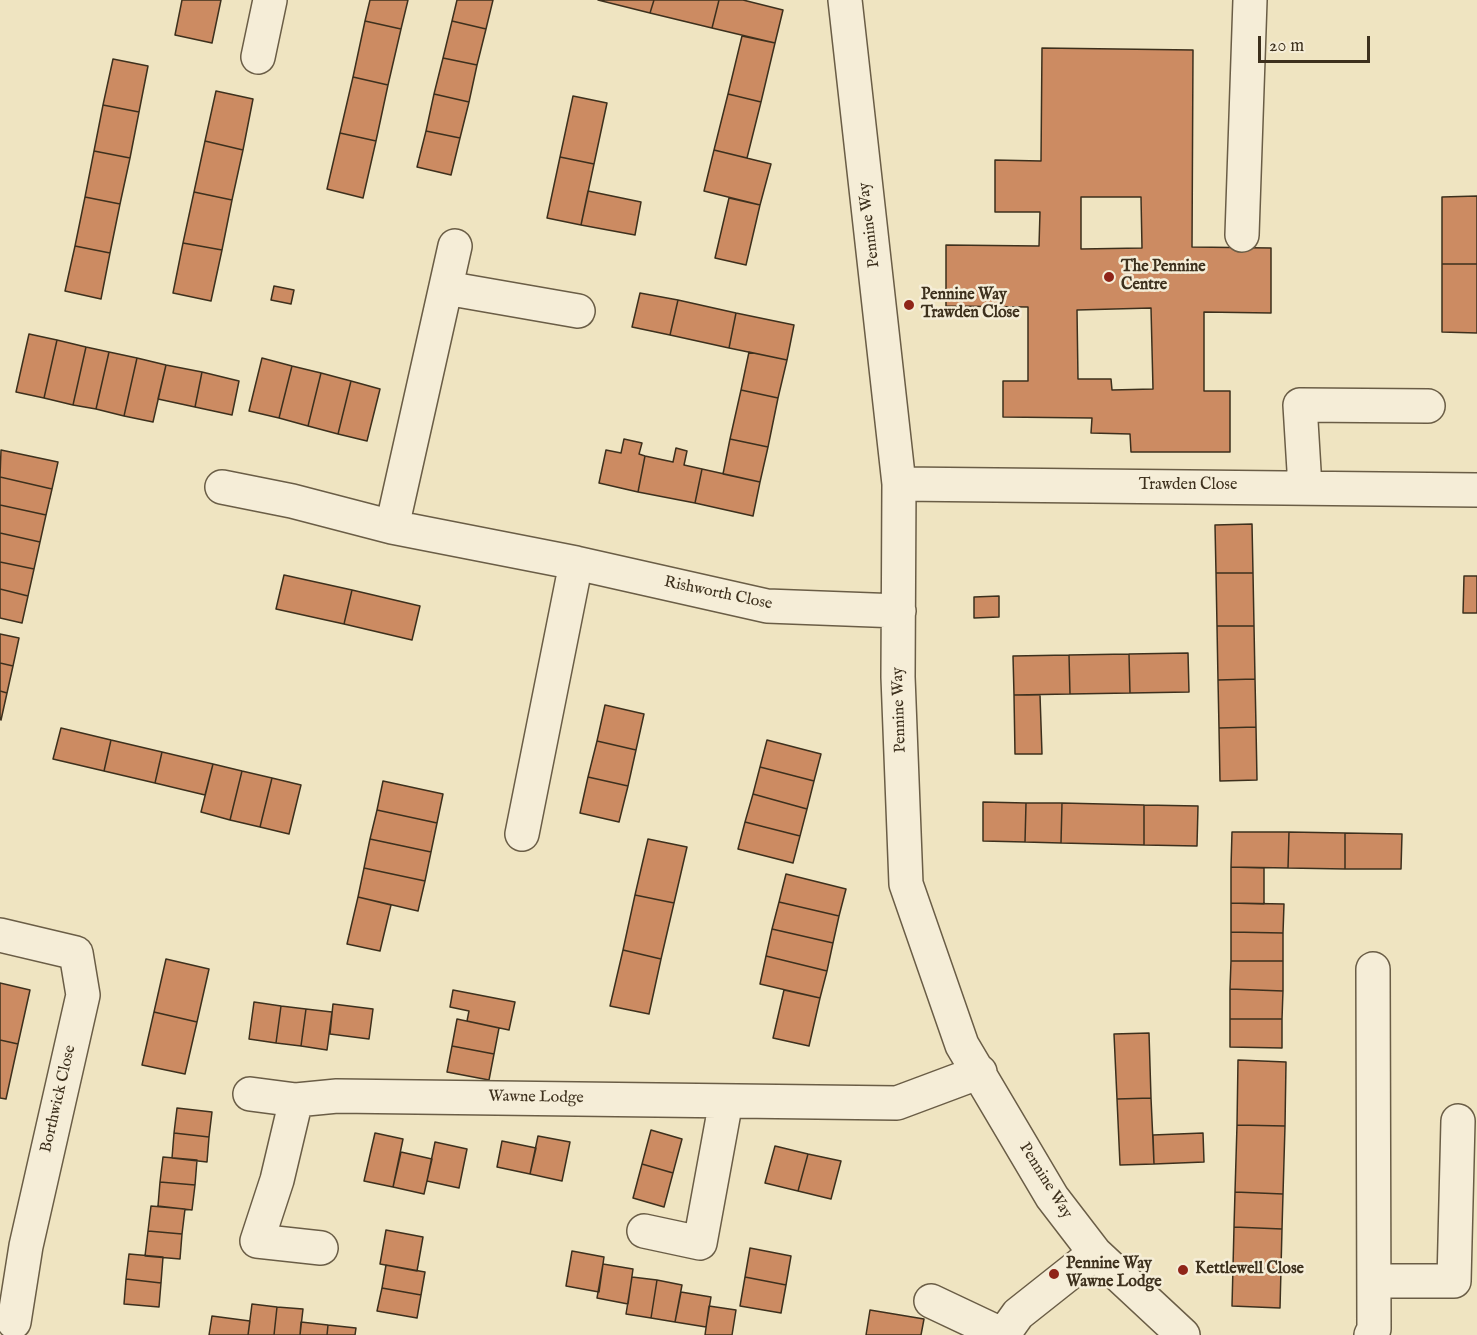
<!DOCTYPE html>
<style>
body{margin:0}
#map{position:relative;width:1477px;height:1335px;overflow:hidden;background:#efe4c1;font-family:"IM FELL English",serif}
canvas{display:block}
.scale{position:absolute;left:1258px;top:36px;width:112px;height:27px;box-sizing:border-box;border:3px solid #3d301d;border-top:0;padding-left:8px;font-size:18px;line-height:21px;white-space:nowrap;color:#3d301d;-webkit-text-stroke:4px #f5edd7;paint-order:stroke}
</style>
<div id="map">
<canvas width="1477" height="1335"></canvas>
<div class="scale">20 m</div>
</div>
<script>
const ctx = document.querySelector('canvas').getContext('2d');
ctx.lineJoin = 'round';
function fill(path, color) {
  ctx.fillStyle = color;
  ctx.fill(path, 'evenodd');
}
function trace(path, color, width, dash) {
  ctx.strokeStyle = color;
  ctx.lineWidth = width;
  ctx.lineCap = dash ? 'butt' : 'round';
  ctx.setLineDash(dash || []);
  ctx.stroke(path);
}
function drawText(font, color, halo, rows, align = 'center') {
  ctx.font = font + ' "IM FELL English",serif';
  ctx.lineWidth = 5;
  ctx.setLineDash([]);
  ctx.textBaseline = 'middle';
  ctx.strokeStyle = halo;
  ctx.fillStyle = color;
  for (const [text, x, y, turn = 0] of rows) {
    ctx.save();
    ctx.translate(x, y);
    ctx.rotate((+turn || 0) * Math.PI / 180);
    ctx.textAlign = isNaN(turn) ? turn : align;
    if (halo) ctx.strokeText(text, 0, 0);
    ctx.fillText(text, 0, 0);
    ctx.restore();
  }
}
const building = new Path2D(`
 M 182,0 L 221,0 L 212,43 L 175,35 Z
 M 370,0 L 408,0 L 401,29 L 365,21 Z
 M 457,0 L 493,0 L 486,29 L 452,21 Z
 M 598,0 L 654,0 L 650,13 Z
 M 654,0 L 719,0 L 712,28 L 650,13 Z
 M 719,0 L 743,0 L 783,10 L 775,43 L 712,28 Z
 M 365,21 L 401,29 L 388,85 L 353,77 Z
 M 452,21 L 486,29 L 477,65 L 443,58 Z
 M 742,36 L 775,43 L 761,102 L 728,94 Z
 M 1042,48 L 1193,50 L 1192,247 L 1271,248 L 1271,313 L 1204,312 L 1204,391 L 1230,391 L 1230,452 L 1131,452 L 1130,434 L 1091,433 L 1092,418 L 1003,417 L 1003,381 L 1028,381 L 1028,307 L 946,306 L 946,245 L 1039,246 L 1040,212 L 995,212 L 995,160 L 1041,161 ZM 1081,197 L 1141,197 L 1142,248 L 1081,249 ZM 1151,308 L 1153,389 L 1112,390 L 1111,379 L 1078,379 L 1077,310 Z
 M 443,58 L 477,65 L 469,102 L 434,94 Z
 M 113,59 L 148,66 L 139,112 L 103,105 Z
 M 353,77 L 388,85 L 376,141 L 340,133 Z
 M 216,91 L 253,99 L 243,150 L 205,141 Z
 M 434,94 L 469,102 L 460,138 L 426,131 Z
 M 728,94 L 761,102 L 747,158 L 714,150 Z
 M 573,96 L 607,103 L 594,164 L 560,157 Z
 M 103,105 L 139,112 L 130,158 L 94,151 Z
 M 426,131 L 460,138 L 451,175 L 417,167 Z
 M 340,133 L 376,141 L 363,198 L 327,189 Z
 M 205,141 L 243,150 L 232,200 L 194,192 Z
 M 714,150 L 771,164 L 760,205 L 704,191 Z
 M 94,151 L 130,158 L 120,204 L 85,197 Z
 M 560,157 L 594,164 L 581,225 L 547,218 Z
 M 588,191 L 641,202 L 635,235 L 581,225 Z
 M 194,192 L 232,200 L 222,250 L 183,243 Z
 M 1477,196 L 1477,264 L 1442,264 L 1442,197 Z
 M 85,197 L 120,204 L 110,253 L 75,246 Z
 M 729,198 L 760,205 L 746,265 L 715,258 Z
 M 183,243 L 222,250 L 211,301 L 173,293 Z
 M 75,246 L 110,253 L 101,299 L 65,291 Z
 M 1442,264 L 1477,264 L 1477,333 L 1442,332 Z
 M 274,286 L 294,290 L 291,304 L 271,300 Z
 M 640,293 L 678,300 L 670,335 L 632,327 Z
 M 678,300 L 736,313 L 729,348 L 670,335 Z
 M 736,313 L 794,325 L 787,360 L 729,348 Z
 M 29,334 L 57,340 L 44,398 L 16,392 Z
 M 57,340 L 86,347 L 73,405 L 44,398 Z
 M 86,347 L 109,352 L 96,409 L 73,405 Z
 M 109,352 L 137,358 L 124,416 L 96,409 Z
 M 749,352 L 787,360 L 778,398 L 741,390 Z
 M 137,358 L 166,365 L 153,422 L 124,416 Z
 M 262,358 L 292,366 L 279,418 L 249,411 Z
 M 166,365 L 202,372 L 195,407 L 158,399 Z
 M 292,366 L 321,373 L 308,426 L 279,418 Z
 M 202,372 L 239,381 L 232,415 L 195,407 Z
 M 321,373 L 351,381 L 338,434 L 308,426 Z
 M 351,381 L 380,389 L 367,441 L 338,434 Z
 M 741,390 L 778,398 L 768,447 L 730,439 Z
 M 624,439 L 642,443 L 639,454 L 645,456 L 638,492 L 599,483 L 606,450 L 621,453 Z
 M 730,439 L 768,447 L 760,482 L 723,474 Z
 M 676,448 L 687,451 L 684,465 L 702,469 L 695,503 L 638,492 L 645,456 L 673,462 Z
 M 1,450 L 58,462 L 52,489 L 0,477 Z
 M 702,469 L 760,482 L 753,516 L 695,503 Z
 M 0,477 L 52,489 L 46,515 L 0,505 Z
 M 0,505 L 46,515 L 40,542 L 0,533 Z
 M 1252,524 L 1253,573 L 1216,573 L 1215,525 Z
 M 0,533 L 40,542 L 34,569 L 0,562 Z
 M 0,562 L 34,569 L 28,596 L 0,589 Z
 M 1216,573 L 1253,573 L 1254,626 L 1217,626 Z
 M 284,575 L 352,590 L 344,624 L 276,609 Z
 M 1464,576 L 1477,576 L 1477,613 L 1463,613 Z
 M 0,589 L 28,596 L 22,623 L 0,618 Z
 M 352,590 L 420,606 L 412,640 L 344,624 Z
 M 999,596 L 999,617 L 974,618 L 974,597 Z
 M 1217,626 L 1254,626 L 1255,679 L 1218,680 Z
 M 0,634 L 19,638 L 13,666 L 0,663 Z
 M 1188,653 L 1189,692 L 1130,693 L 1129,654 Z
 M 1129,654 L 1130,693 L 1070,694 L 1069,655 Z
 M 1069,655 L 1070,694 L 1014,695 L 1013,656 Z
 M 0,663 L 13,666 L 7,693 L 0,691 Z
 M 1255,679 L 1256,727 L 1219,728 L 1218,680 Z
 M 0,691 L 7,693 L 1,720 L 0,719 Z
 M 1014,695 L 1040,695 L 1042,754 L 1015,754 Z
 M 605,705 L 644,714 L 636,750 L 597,741 Z
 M 1256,727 L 1257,780 L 1220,781 L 1219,728 Z
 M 61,728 L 111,740 L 104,771 L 53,759 Z
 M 111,740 L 162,752 L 155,783 L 104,771 Z
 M 767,740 L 821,754 L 814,781 L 760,767 Z
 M 597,741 L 636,750 L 628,786 L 588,777 Z
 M 162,752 L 213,764 L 205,795 L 155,783 Z
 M 213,764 L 242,771 L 230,820 L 201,812 Z
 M 760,767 L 814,781 L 807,809 L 753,794 Z
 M 242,771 L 272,778 L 260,827 L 230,820 Z
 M 588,777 L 628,786 L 619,822 L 580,813 Z
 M 272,778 L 301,785 L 289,834 L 260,827 Z
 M 383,781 L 443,794 L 437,823 L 377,810 Z
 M 753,794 L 807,809 L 800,836 L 745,822 Z
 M 983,802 L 1026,803 L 1025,842 L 983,841 Z
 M 1026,803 L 1062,803 L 1061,843 L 1025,842 Z
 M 1062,803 L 1144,805 L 1144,845 L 1061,843 Z
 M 1144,805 L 1198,806 L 1197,846 L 1144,845 Z
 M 377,810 L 437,823 L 431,852 L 370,839 Z
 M 745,822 L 800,836 L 793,863 L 738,849 Z
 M 1232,832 L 1289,832 L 1288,868 L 1231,867 Z
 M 1289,832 L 1345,833 L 1345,869 L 1288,868 Z
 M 1345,833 L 1402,834 L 1401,869 L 1345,869 Z
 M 370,839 L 431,852 L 425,881 L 364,868 Z
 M 648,839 L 687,847 L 674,903 L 635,895 Z
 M 1231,867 L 1264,868 L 1264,904 L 1231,903 Z
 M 364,868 L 425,881 L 418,911 L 358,897 Z
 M 786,874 L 846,889 L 839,916 L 779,902 Z
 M 635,895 L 674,903 L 661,959 L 623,950 Z
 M 358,897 L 391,905 L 380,951 L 347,944 Z
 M 779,902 L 839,916 L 833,943 L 772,929 Z
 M 1231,903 L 1284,904 L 1283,933 L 1231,932 Z
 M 772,929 L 833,943 L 827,971 L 766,956 Z
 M 1231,932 L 1283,933 L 1283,961 L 1231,961 Z
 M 623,950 L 661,959 L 649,1014 L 610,1006 Z
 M 766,956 L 827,971 L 820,998 L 760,984 Z
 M 166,959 L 209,969 L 197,1022 L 154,1012 Z
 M 1231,961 L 1283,961 L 1283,991 L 1230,989 Z
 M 0,983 L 30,990 L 18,1044 L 0,1040 Z
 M 1230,989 L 1283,991 L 1282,1019 L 1230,1019 Z
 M 453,990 L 515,1002 L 509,1030 L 467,1021 L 469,1011 L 450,1007 Z
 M 784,990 L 820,998 L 809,1046 L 773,1038 Z
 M 254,1002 L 281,1006 L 276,1043 L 249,1039 Z
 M 333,1004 L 373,1009 L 369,1039 L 330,1034 Z
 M 281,1006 L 306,1009 L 301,1046 L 276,1043 Z
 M 306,1009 L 332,1012 L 327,1050 L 301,1046 Z
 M 154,1012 L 197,1022 L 185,1074 L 142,1065 Z
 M 457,1019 L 499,1028 L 494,1054 L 452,1046 Z
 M 1230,1019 L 1282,1019 L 1282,1048 L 1230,1047 Z
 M 1149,1033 L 1151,1098 L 1117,1099 L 1114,1034 Z
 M 0,1040 L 18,1044 L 6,1099 L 0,1098 Z
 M 452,1046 L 494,1054 L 489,1080 L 447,1072 Z
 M 1238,1060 L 1286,1062 L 1285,1126 L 1237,1125 Z
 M 1151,1098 L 1154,1164 L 1120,1165 L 1117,1099 Z
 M 177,1108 L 212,1112 L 209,1137 L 174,1133 Z
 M 1237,1125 L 1285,1126 L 1283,1194 L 1235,1192 Z
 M 651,1130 L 682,1139 L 673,1173 L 642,1164 Z
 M 174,1133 L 209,1137 L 207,1162 L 172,1158 Z
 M 375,1133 L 403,1139 L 393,1187 L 364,1181 Z
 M 1203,1133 L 1204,1162 L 1154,1164 L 1153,1135 Z
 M 538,1136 L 570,1142 L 562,1181 L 530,1174 Z
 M 502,1141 L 536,1148 L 530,1174 L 497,1167 Z
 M 435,1142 L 467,1149 L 459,1188 L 427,1181 Z
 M 775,1146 L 808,1154 L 798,1191 L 765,1183 Z
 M 401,1152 L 432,1159 L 424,1194 L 393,1187 Z
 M 808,1154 L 841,1161 L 831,1199 L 798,1191 Z
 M 163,1157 L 197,1160 L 195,1185 L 160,1182 Z
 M 642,1164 L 673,1173 L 664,1207 L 633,1198 Z
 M 160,1182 L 195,1185 L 192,1210 L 158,1206 Z
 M 1235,1192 L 1283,1194 L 1282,1229 L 1234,1227 Z
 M 151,1206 L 185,1209 L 182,1234 L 148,1231 Z
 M 1234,1227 L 1282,1229 L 1281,1269 L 1233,1267 Z
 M 386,1230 L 423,1237 L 417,1271 L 380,1264 Z
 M 148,1231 L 182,1234 L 180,1259 L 145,1256 Z
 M 750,1248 L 791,1256 L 786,1285 L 745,1277 Z
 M 572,1251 L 604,1257 L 599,1292 L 566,1286 Z
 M 129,1254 L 163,1257 L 161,1283 L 126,1279 Z
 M 603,1264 L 633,1269 L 628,1304 L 597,1298 Z
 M 386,1265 L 425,1272 L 421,1295 L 382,1288 Z
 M 1233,1267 L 1281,1269 L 1280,1308 L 1232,1306 Z
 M 632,1277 L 657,1280 L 651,1318 L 626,1314 Z
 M 745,1277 L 786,1285 L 781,1313 L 740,1306 Z
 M 126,1279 L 161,1283 L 159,1307 L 124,1304 Z
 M 657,1280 L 682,1285 L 675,1322 L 651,1318 Z
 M 382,1288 L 421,1295 L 417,1318 L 377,1311 Z
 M 681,1292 L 711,1297 L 706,1327 L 675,1322 Z
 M 252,1304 L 277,1307 L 274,1335 L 248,1335 Z
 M 709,1306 L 736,1310 L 732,1335 L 705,1335 Z
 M 277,1307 L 303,1309 L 300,1335 L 274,1335 Z
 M 870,1310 L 924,1319 L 921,1335 L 866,1335 Z
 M 212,1316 L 250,1321 L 248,1335 L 209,1335 Z
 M 301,1322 L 328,1325 L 327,1335 L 300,1335 Z
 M 328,1325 L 356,1328 L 355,1335 L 327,1335 Z`);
const minor = new Path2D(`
 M 845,0 L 899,484 L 898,677 L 906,884 L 962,1045 L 1052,1197 L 1095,1253 L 1183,1335
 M 258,57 L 270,0
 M 1242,235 L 1250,0
 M 446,288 L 578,311
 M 899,484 L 1477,490
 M 222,487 L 292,501 L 392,527 L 576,563 L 767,606 L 899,611
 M 1305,487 L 1300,405 L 1428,406
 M 392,527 L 455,246
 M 522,834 L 576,563
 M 0,935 L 76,953 L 83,995 L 26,1246 L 14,1322
 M 250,1094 L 296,1100
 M 644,1231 L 700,1243 L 726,1101
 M 321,1248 L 257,1241 L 277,1180 L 296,1100 L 337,1096 L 897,1103 L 980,1072
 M 1374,1281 L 1454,1281 L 1458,1121
 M 931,1301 L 1003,1335
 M 1003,1335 L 1018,1314 L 1095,1253
 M 1371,1335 L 1374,1329 L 1373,969`);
const markers = [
 [1109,277,6,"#8f2418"],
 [909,305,6,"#8f2418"],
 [1183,1270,6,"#8f2418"],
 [1054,1274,6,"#8f2418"]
];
const streetNames = [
 ["Pennine Way",870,225,-97],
 ["Trawden Close",1188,486],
 ["Rishworth Close",718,594,12],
 ["Pennine Way",900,710,-92],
 ["Wawne Lodge",536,1098,1],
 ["Borthwick Close",59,1099,-77],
 ["Pennine Way",1045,1181,58]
];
const poiNames = [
 ["The Pennine",1121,268],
 ["Centre",1121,286],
 ["Pennine Way",921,296],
 ["Trawden Close",921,314],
 ["Pennine Way",1066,1265],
 ["Wawne Lodge",1066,1283],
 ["Kettlewell Close",1195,1270]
];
fill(building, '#cc8b62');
trace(building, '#3d301d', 1.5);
trace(minor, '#6a5d46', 36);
trace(minor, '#f5edd7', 33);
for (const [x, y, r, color] of markers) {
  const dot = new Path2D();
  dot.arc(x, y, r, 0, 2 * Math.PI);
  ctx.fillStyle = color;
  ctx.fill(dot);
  trace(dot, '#f5edd7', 2);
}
drawText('16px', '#3d301d', '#f5edd7', streetNames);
drawText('bold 16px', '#3d301d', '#f5edd7', poiNames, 'left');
</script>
